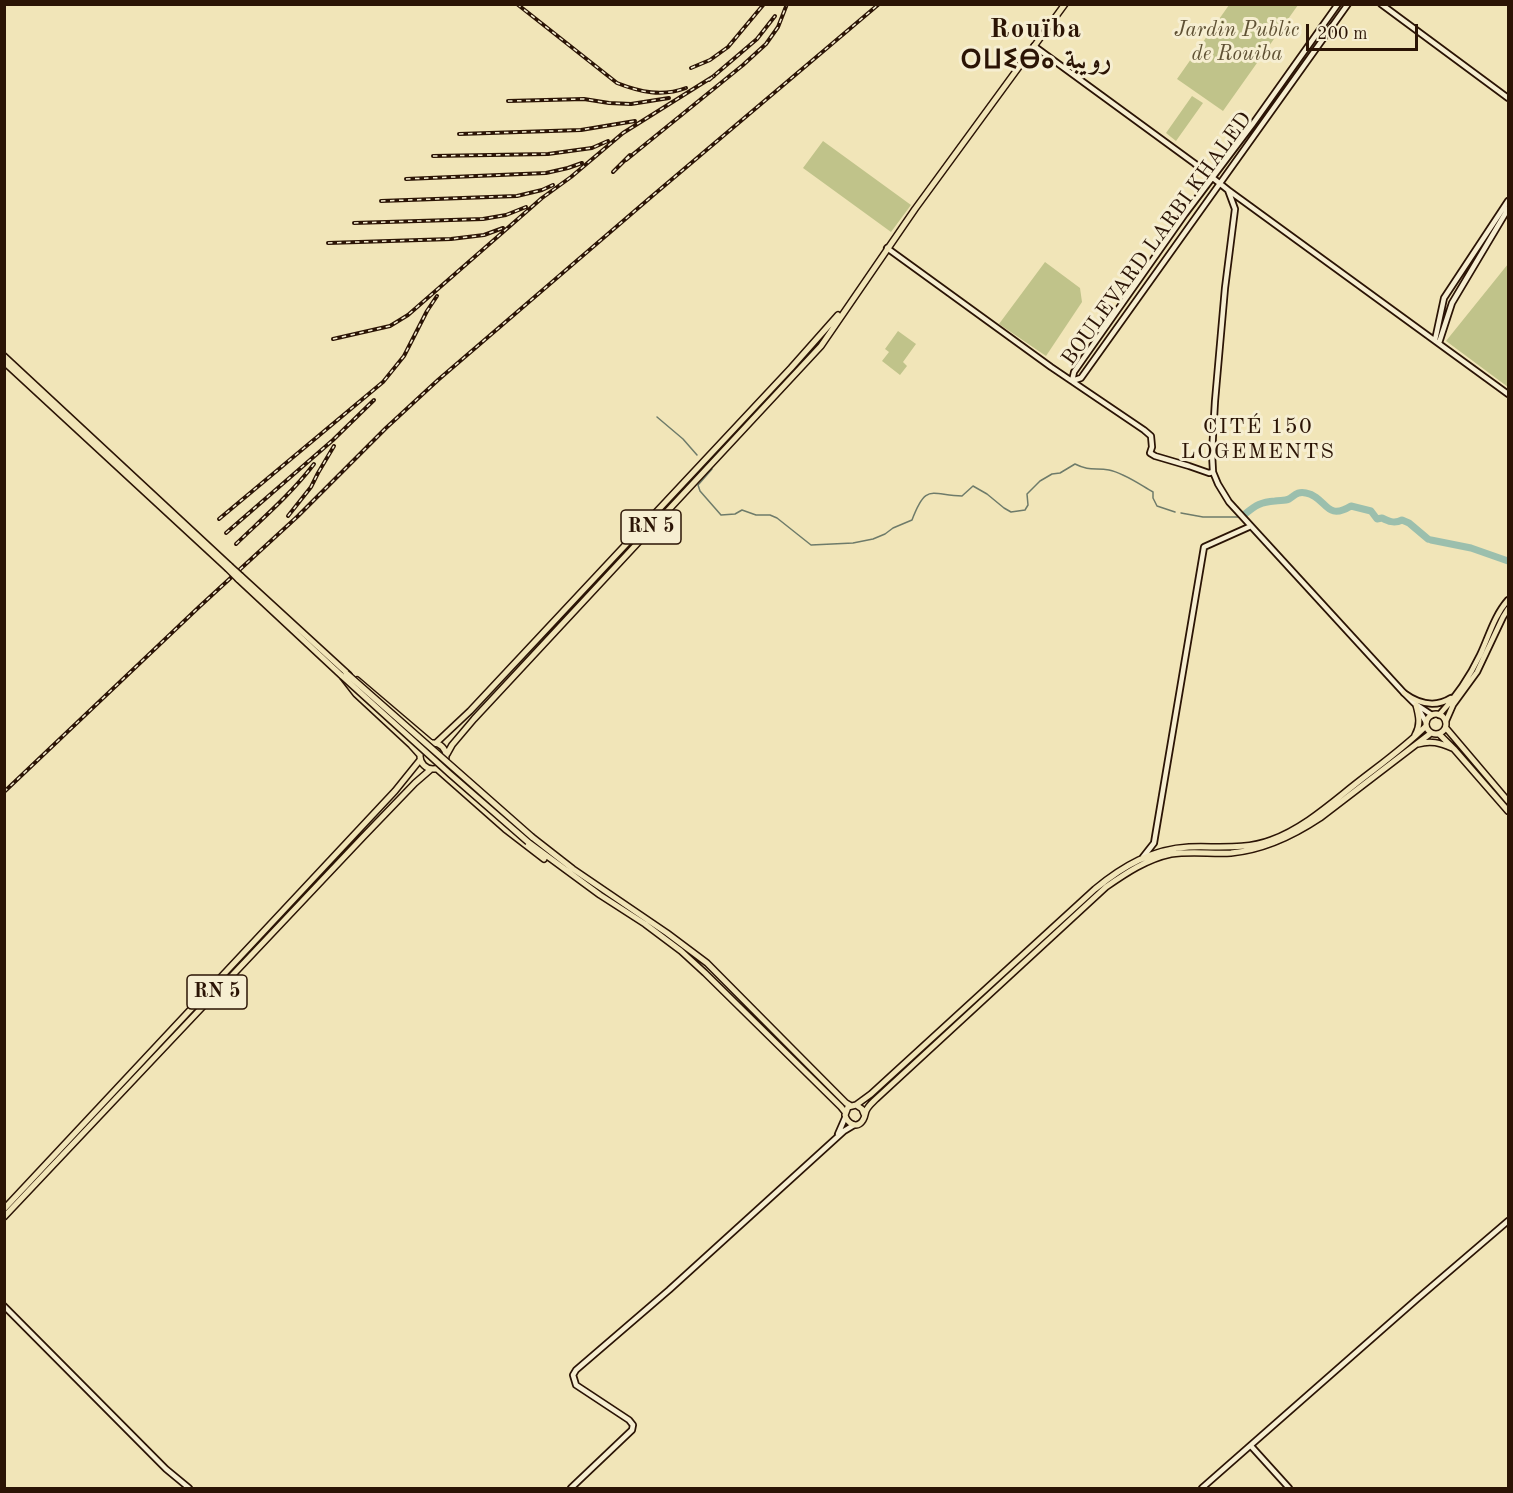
<!DOCTYPE html>
<meta charset="utf-8">
<style>
body{margin:0}
#map{position:relative;width:1513px;height:1493px;overflow:hidden;background:#f1e5b8;font-family:"Old Standard TT",serif}
canvas{display:block}
.frame{position:absolute;inset:0;border:6px solid #2b1405;pointer-events:none}
.scale{position:absolute;left:1306px;top:24px;width:112px;height:27px;box-sizing:border-box;border:3px solid #2b1405;border-top:0;padding-left:8px;font-size:18px;line-height:21px;white-space:nowrap;color:#2b1405;-webkit-text-stroke:4px #f6eed1;paint-order:stroke}
</style>
<div id="map">
<canvas width="1513" height="1493"></canvas>
<div class="frame"></div>
<div class="scale">200 m</div>
</div>
<script>
const ctx = document.querySelector('canvas').getContext('2d');
ctx.lineJoin = 'round';
function fill(path, color) {
  ctx.fillStyle = color;
  ctx.fill(path, 'evenodd');
}
function trace(path, color, width, dash) {
  ctx.strokeStyle = color;
  ctx.lineWidth = width;
  ctx.lineCap = dash ? 'butt' : 'round';
  ctx.setLineDash(dash || []);
  ctx.stroke(path);
}
function drawText(font, color, halo, rows, align = 'center') {
  ctx.font = font + ' "Old Standard TT",Amiri,"Noto Sans Tifinagh",serif';
  ctx.lineWidth = 6;
  ctx.setLineDash([]);
  ctx.textBaseline = 'middle';
  ctx.strokeStyle = halo;
  ctx.fillStyle = color;
  for (const [text, x, y, turn = 0] of rows) {
    ctx.save();
    ctx.translate(x, y);
    ctx.rotate((+turn || 0) * Math.PI / 180);
    ctx.textAlign = isNaN(turn) ? turn : align;
    if (halo) ctx.strokeText(text, 0, 0);
    ctx.fillText(text, 0, 0);
    ctx.restore();
  }
}
const green = new Path2D(`
 M 1229,5 L 1298,5 L 1223,111 L 1177,79 Z
 M 1192,96 L 1203,103 L 1176,141 L 1166,133 Z
 M 823,141 L 911,205 L 891,232 L 803,168 Z
 M 1045,262 L 1080,288 L 1082,302 L 1046,356 L 999,324 Z
 M 1508,264 L 1508,387 L 1446,341 Z
 M 898,331 L 916,344 L 903,362 L 907,366 L 900,375 L 882,361 L 889,352 L 885,349 Z`);
const stream = new Path2D(`
 M 657,417 L 683,439 L 697,455
 M 712,469 L 698,485 L 700,491 L 721,515 L 735,514 L 742,510 L 756,515 L 770,515 L 777,518 L 811,545 L 853,543 L 873,539 L 885,534 L 893,528 L 912,520 C 926,483 930,495 962,496 L 973,486 L 987,494 L 1004,508 L 1011,512 L 1025,510 L 1028,505 L 1027,494 L 1040,481 L 1052,474 L 1060,473 L 1075,464 C 1089,471 1094,468 1109,470 C 1124,473 1139,484 1153,492 L 1153,498 L 1157,506 L 1175,512
 M 1181,513 L 1203,517 L 1238,517`);
const river = new Path2D(`
 M 1245,514 C 1256,505 1261,502 1275,501 C 1280,500 1285,501 1289,499 C 1295,495 1298,491 1306,493 C 1327,497 1325,522 1351,506 L 1371,511 L 1377,519 L 1382,518 C 1388,521 1394,524 1402,520 L 1409,523 L 1428,539
 M 1431,540 L 1471,548 L 1508,561`);
const secondary = new Path2D(`
 M 1381,4 L 1508,98
 M 1034,46 L 1194,163 L 1228,190 L 1235,209 L 1225,288 L 1215,401 L 1212,453 L 1213,472 L 1218,484 L 1229,502 L 1404,693 L 1414,703 L 1432,715
 M 1228,190 L 1508,394
 M 887,248 L 1051,367 L 1144,430 L 1151,436 L 1152,447 L 1150,453 L 1155,456 L 1189,466 L 1209,473 L 1213,472
 M 1435,340 L 1444,298 L 1508,201
 M 1439,343 L 1452,303 L 1508,209
 M 1072,381 L 1081,378 L 1348,4
 M 1072,381 L 1074,372 L 1081,362 L 1185,214 L 1252,125 L 1338,4
 M 1417,707 L 1426,722
 M 1143,857 L 1154,843 L 1155,837 L 1204,547 L 1251,526
 M 838,1134 L 845,1118
 M 4,1306 L 166,1469 L 189,1488
 M 1251,1446 L 1289,1488
 M 571,1488 L 632,1430 L 633,1425 L 629,1420 L 576,1385 L 573,1375 L 576,1370 L 669,1290 L 844,1131 L 854,1125
 M 1202,1488 L 1417,1299 L 1508,1221`);
const primary = new Path2D(`
 M 1404,693 C 1419,704 1435,708 1451,698
 M 1439,715 C 1455,698 1470,676 1480,655 C 1489,636 1494,616 1508,600
 M 1446,721 L 1453,705 L 1477,672 L 1503,617 L 1508,609`);
const highway = new Path2D(`
 M 4,356 L 230,566
 M 4,362 L 227,568
 M 241,576 L 349,675
 M 238,579 L 342,676 L 356,694 L 411,745 L 420,755
 M 357,680 L 431,743
 M1426 724a10 10 0 1 1 20 0a10 10 0 1 1-20 0Z
 M 1446,728 L 1508,801
 M 1439,734 L 1454,749 L 1508,811
 M 1415,735 C 1421,725 1419,716 1416,705
 M420 756a13 13 0 1 1 26 0a13 13 0 1 1-26 0Z
 M 436,743 L 470,711 L 791,368 L 838,315
 M 1418,744 C 1431,740 1440,743 1452,748
 M 447,754 L 452,745 L 474,719 L 821,346 L 915,209 L 1065,4
 M 437,769 L 505,829 L 544,859
 M 532,837 L 573,869 L 667,933 L 707,963 L 846,1103 L 851,1106
 M 528,842 L 600,895 L 645,924 L 681,951 L 705,973 L 841,1107 L 845,1112
 M 856,1105 L 871,1094 L 1095,889 C 1123,866 1152,849 1189,847 C 1217,846 1245,850 1271,840 C 1304,828 1331,803 1358,782 C 1381,764 1405,747 1426,726
 M 864,1114 L 862,1109 L 856,1105 L 848,1107 L 845,1115 C 847,1123 857,1130 863,1120 C 865,1117 865,1114 866,1111 C 868,1106 872,1103 876,1099 L 1106,887 C 1126,873 1147,859 1171,854 C 1191,851 1211,854 1231,853 C 1264,850 1293,836 1320,818 L 1431,733
 M 4,1209 L 395,791 L 420,760
 M 4,1217 L 363,837 L 415,783 L 430,770`);
const rail = new Path2D(`
 M 517,4 L 617,83 C 640,92 662,97 686,88
 M 691,68 L 710,60 L 728,47 L 764,4
 M 709,80 L 757,39 L 775,16
 M 508,101 L 584,99 L 609,103 L 631,104 L 669,98
 M 459,134 L 581,130 L 635,121
 M 433,156 L 548,154 L 592,148 L 608,141
 M 626,160 L 743,65 L 766,44 L 778,27 L 787,4
 M 613,172 L 630,155
 M 406,179 L 546,173 L 568,168 L 582,163
 M 381,201 L 517,196 L 542,190 L 553,185
 M 354,223 L 483,219 L 506,215 L 526,207
 M 328,243 L 451,239 L 484,235 L 503,228
 M 333,339 L 390,326 L 408,315 L 542,198 L 571,177 L 623,133 L 714,76
 M 288,516 L 311,487 L 318,473 L 334,446
 M 219,519 L 383,382 L 404,356 L 427,311 L 437,296
 M 226,533 L 333,440 L 374,400
 M 236,544 C 263,518 291,494 314,464
 M 4,792 L 199,607 L 298,516 L 386,428 L 438,380 L 651,197 L 879,4`);
const highwayBridge = new Path2D(`
 M 230,566 L 241,576
 M 227,568 L 238,579
 M 346,673 L 532,837
 M 342,676 L 450,774 L 528,842`);
const shields = [
 [651,527,60],
 [217,992,60]
];
const shieldNames = [
 ["RN 5",651,527],
 ["RN 5",217,992]
];
const parkNames = [
 ["Jardin Public",1237,30],
 ["de Rouiba",1237,54]
];
const streetNames = [
 ["BOULEVARD LARBI KHALED",1157,239,-54]
];
const neighbourhoodNames = [
 ["CITÉ 150",1258,427],
 ["LOGEMENTS",1258,452]
];
const districtNames = [
 ["Rouïba",1036,30],
 ["ⵔⵡⵉⴱⴰ رويبة",1036,61]
];
fill(green, '#c0c38a');
trace(stream, '#6e7b6a', 1.5);
trace(river, '#9bbfad', 7);
trace(secondary, '#2b1405', 8);
trace(primary, '#2b1405', 8);
trace(highway, '#2b1405', 8);
trace(secondary, '#f6eed1', 4.5);
trace(primary, '#f1e5b8', 4.5);
trace(highway, '#f1e5b8', 5);
trace(rail, '#2b1405', 4);
trace(rail, '#f6eed1', 1.5, [4.5]);
trace(highwayBridge, '#2b1405', 8, []);
trace(highwayBridge, '#f1e5b8', 5);
for (const [x, y, w] of shields) {
  const box = new Path2D();
  box.roundRect(x - w / 2, y - 17, w, 34, 4.5);
  ctx.fillStyle = '#f6eed1';
  ctx.fill(box);
  trace(box, '#2b1405', 1.5);
}
drawText('bold 20px', '#2b1405', null, shieldNames);
drawText('italic 21px', '#5f5134', '#f6eed1', parkNames);
drawText('21px', '#2b1405', '#f6eed1', streetNames);
ctx.letterSpacing = '1.5px';
drawText('22px', '#2b1405', '#f6eed1', neighbourhoodNames);
ctx.letterSpacing = '0px';
ctx.letterSpacing = '1.5px';
drawText('bold 27px', '#2b1405', '#f6eed1', districtNames);
ctx.letterSpacing = '0px';
</script>
